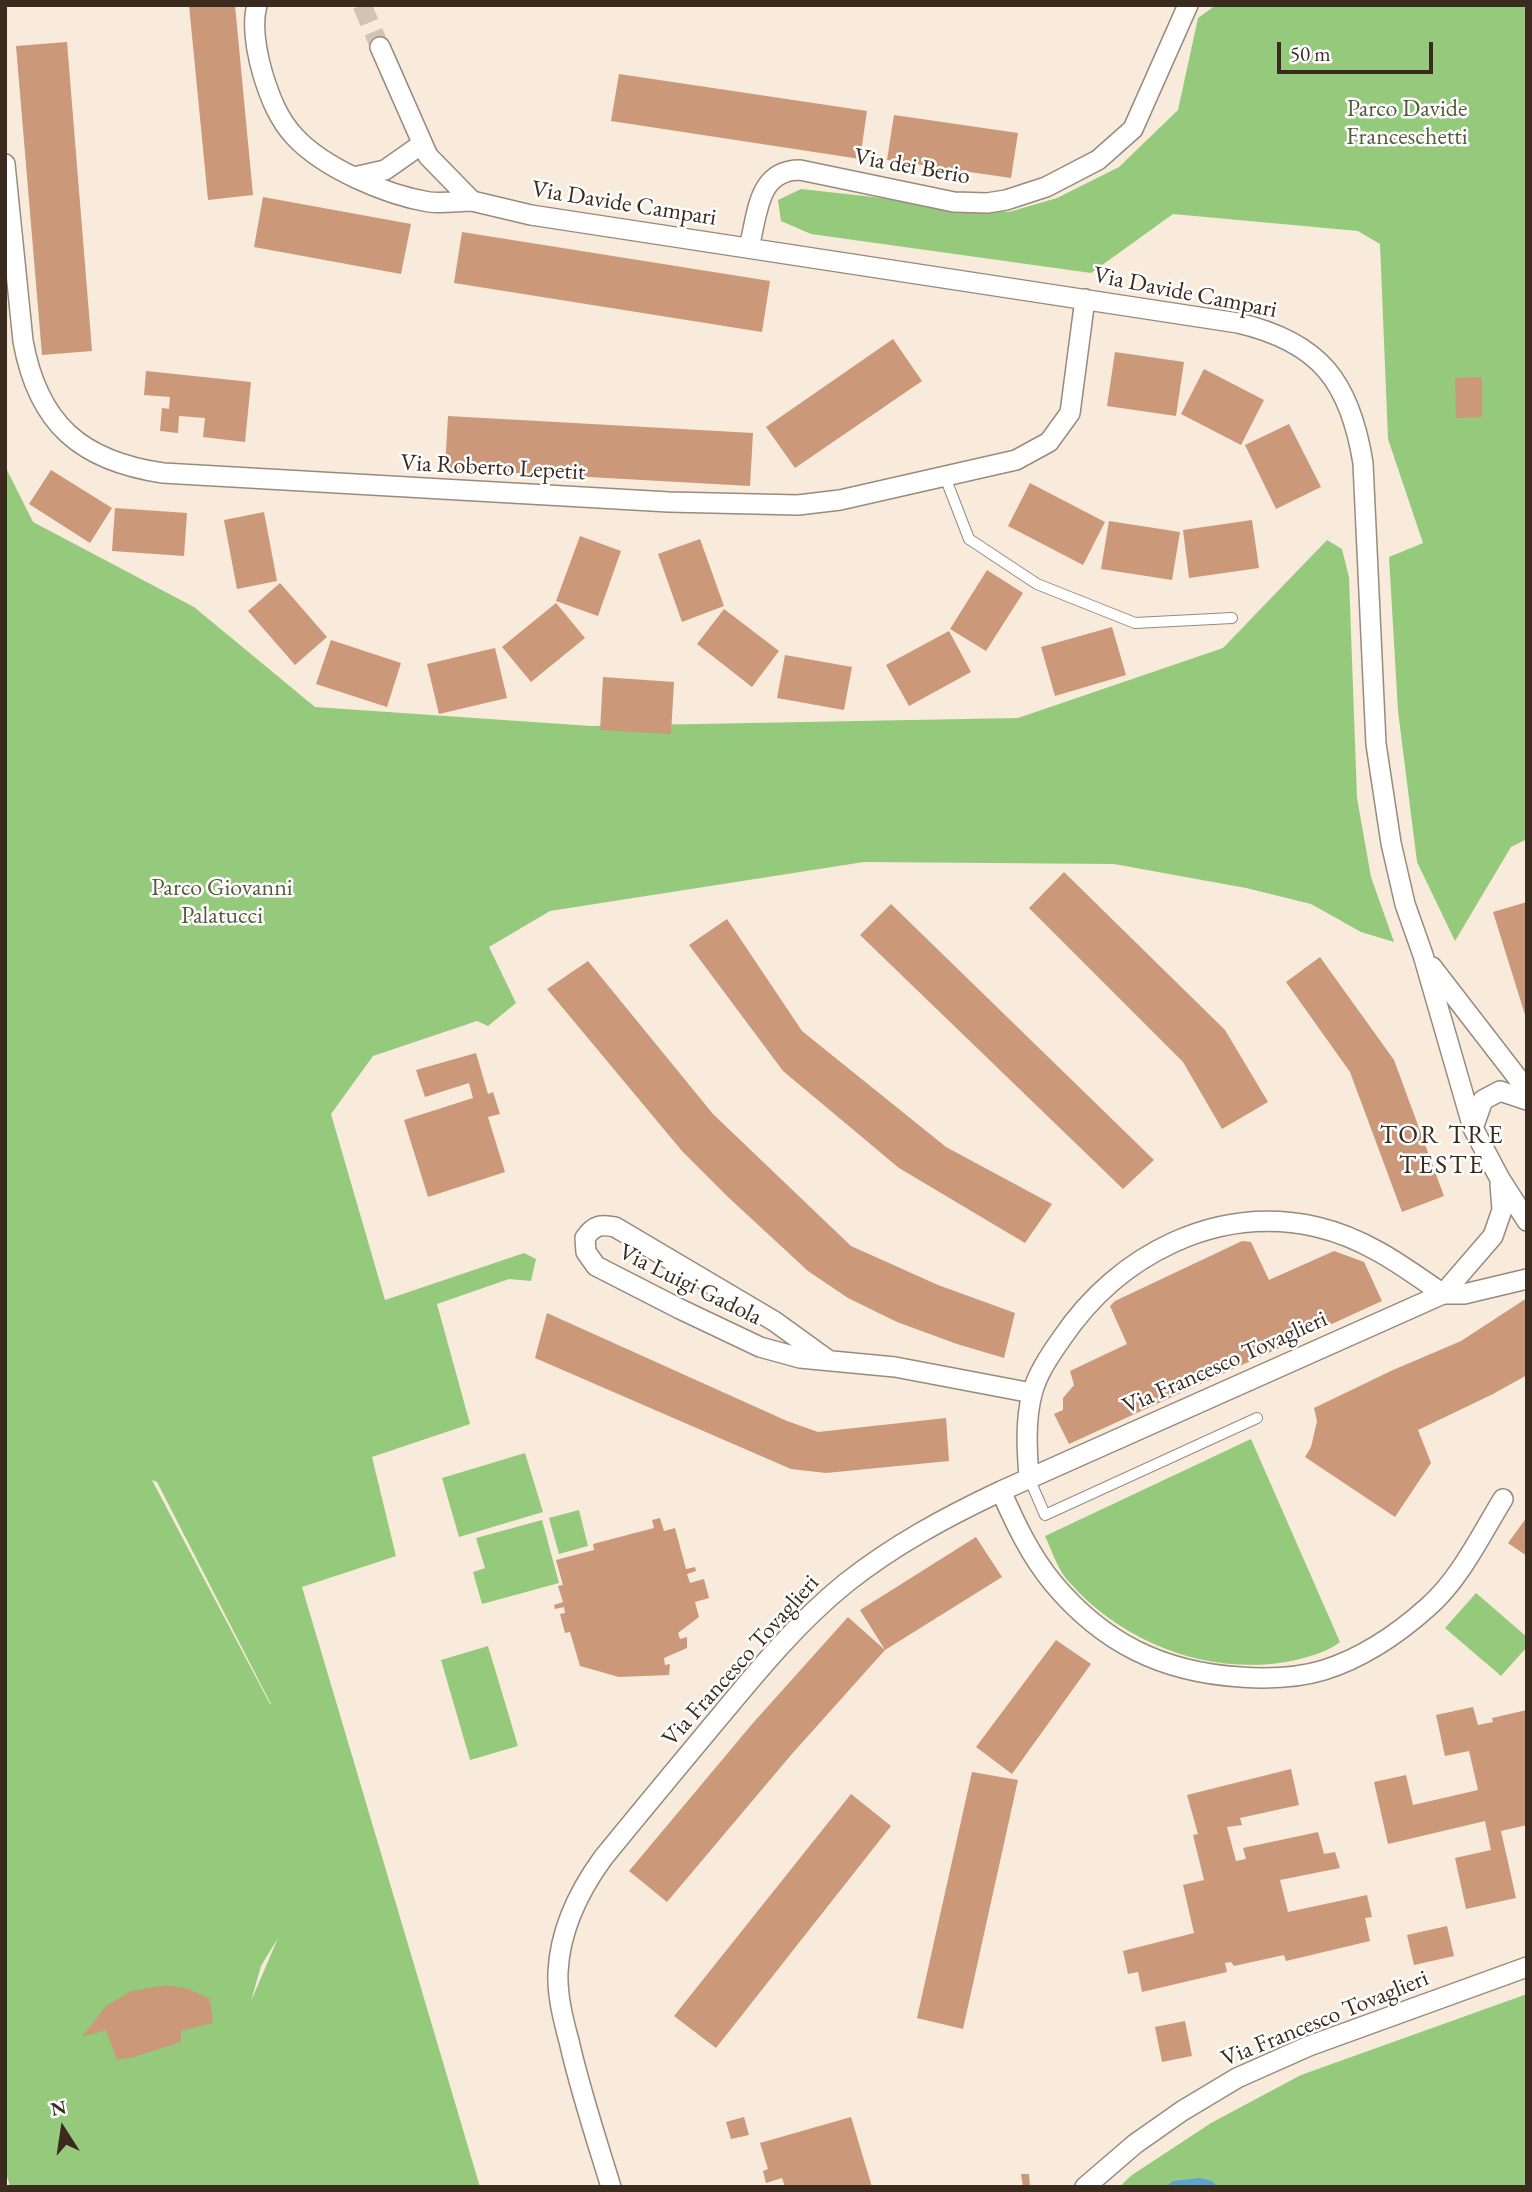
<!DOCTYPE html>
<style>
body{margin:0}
#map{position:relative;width:1532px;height:2192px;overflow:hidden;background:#f8ebdb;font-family:"EB Garamond",serif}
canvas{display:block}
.frame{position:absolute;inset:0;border:7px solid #3b2a1e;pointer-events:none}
.north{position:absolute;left:28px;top:2094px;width:70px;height:70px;-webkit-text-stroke:5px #fff;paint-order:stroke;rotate:348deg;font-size:19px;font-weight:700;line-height:28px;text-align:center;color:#3b2a1e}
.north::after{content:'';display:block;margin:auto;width:24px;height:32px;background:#3b2a1e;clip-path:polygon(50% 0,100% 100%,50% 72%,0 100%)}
.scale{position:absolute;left:1277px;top:42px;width:156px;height:32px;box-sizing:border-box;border:4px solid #3b2a1e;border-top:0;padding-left:9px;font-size:21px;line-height:24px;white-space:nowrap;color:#3b2a1e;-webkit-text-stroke:5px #fff;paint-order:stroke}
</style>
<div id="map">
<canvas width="1532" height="2192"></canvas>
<div class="frame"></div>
<div class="north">N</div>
<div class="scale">50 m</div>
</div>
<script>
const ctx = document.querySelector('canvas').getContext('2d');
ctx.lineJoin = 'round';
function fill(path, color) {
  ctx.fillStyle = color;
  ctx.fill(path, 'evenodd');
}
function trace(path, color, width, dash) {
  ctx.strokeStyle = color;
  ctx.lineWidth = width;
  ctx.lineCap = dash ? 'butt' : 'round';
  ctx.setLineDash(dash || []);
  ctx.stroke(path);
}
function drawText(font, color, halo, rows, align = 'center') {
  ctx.font = font + ' "EB Garamond",serif';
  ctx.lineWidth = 5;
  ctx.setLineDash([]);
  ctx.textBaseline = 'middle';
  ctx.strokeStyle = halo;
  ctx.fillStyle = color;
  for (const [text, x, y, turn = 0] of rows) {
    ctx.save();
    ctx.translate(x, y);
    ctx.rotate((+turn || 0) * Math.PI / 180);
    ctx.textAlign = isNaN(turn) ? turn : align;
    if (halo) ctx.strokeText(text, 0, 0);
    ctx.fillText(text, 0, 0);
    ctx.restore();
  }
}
const green = new Path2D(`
 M 1216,5 L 1527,5 L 1527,839 L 1511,847 L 1455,941 L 1417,862 L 1398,711 L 1389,557 L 1423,543 L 1388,439 L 1380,244 L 1358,231 L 1173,214 L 1091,273 L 811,234 L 781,221 L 778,200 L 801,189 L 1009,212 L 1057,198 L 1119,167 L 1178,110 L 1198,18 Z
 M 5,466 L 33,522 L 194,607 L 315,707 L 591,726 L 1018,718 L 1223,648 L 1327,540 L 1342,549 L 1349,577 L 1357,798 L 1371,877 L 1394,942 L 1361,932 L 1311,904 L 1246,888 L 1114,864 L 864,862 L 550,911 L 489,947 L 516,1003 L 488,1026 L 477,1021 L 373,1056 L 331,1114 L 385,1300 L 524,1253 L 536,1259 L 531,1281 L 509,1279 L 437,1304 L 470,1424 L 372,1457 L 396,1556 L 302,1587 L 480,2187 L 10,2187 L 5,2169 ZM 152,1480 L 157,1482 L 271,1704 L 270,1704 ZM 278,1938 L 251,2001 L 261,1966 Z
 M 1251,1439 L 1340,1642 C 1324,1654 1305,1658 1286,1662 C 1207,1675 1123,1643 1070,1583 C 1058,1571 1052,1551 1045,1536 Z
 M 525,1453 L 543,1512 L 459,1537 L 442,1478 Z
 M 579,1510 L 588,1546 L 559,1554 L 549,1518 Z
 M 542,1520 L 559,1583 L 482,1604 L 473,1572 L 485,1568 L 476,1538 Z
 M 1476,1593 L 1527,1637 L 1527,1647 L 1501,1676 L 1445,1628 Z
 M 488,1646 L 518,1746 L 470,1760 L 441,1660 Z
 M 1527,1994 L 1527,2187 L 1119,2187 L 1132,2175 L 1211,2123 L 1301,2075 Z`);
const water = new Path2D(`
 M 1200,2178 L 1212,2181 L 1217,2187 L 1166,2187 L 1173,2181 Z`);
const building = new Path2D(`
 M 189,5 L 235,5 L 253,195 L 208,200 Z
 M 67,42 L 92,351 L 42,355 L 16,46 Z
 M 619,74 L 867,111 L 860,159 L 611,121 Z
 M 894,115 L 1018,133 L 1011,178 L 887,160 Z
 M 263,197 L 411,224 L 401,274 L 254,247 Z
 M 462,232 L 770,281 L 762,332 L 454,283 Z
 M 893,339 L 922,381 L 795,468 L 766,427 Z
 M 1115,352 L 1184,362 L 1176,416 L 1107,406 Z
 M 1204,369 L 1264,400 L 1241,445 L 1181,414 Z
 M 146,371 L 251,382 L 245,442 L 203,437 L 205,418 L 179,416 L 178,433 L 160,431 L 162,408 L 169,409 L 170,397 L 144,395 Z
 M 1482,377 L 1482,417 L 1456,418 L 1455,378 Z
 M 448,416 L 753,433 L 750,486 L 445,469 Z
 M 1289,424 L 1321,487 L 1276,509 L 1245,445 Z
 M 51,470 L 112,508 L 90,543 L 29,504 Z
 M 1030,483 L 1105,522 L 1083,565 L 1008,526 Z
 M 115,508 L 187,513 L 184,556 L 112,551 Z
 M 264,512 L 277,581 L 237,589 L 224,520 Z
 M 1252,520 L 1259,568 L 1189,578 L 1183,530 Z
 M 1109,521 L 1180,532 L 1172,580 L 1101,569 Z
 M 580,536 L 621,551 L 598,616 L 556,601 Z
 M 700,539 L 724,606 L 682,622 L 658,554 Z
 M 987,570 L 1023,593 L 986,651 L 950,629 Z
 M 280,583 L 327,637 L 295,665 L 248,611 Z
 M 556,603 L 585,638 L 531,682 L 502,647 Z
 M 724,609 L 779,651 L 752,687 L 697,644 Z
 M 1112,627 L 1126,675 L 1055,696 L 1041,647 Z
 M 949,631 L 971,672 L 909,706 L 886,665 Z
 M 331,640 L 401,663 L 387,707 L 316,684 Z
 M 495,648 L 507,698 L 439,714 L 427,664 Z
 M 785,655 L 852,667 L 844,710 L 777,698 Z
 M 603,677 L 674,682 L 671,734 L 600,730 Z
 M 1064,872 L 1225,1030 L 1268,1102 L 1222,1129 L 1183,1062 L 1029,908 Z
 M 1527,902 L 1527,1018 L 1526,1018 L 1493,912 Z
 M 891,904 L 1154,1160 L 1123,1189 L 860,935 Z
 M 727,919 L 802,1031 L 946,1147 L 1052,1204 L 1025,1243 L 899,1168 L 783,1071 L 689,945 Z
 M 1320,957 L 1394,1060 L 1444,1196 L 1402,1212 L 1350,1072 L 1286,982 Z
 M 588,961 L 713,1114 L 851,1246 L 938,1285 L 1015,1313 L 1004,1358 L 957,1344 L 897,1322 L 848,1298 L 808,1271 L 728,1197 L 682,1151 L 547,989 Z
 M 476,1053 L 488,1094 L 493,1092 L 500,1114 L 488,1117 L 505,1172 L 428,1197 L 404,1120 L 473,1098 L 469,1083 L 425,1097 L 416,1070 Z
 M 1242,1241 L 1251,1242 L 1269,1280 L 1334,1251 L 1364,1262 L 1382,1301 L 1069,1444 L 1054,1414 L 1063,1410 L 1063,1398 L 1074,1385 L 1070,1371 L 1127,1344 L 1110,1306 L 1115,1301 Z
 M 1527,1298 L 1527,1375 L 1493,1394 L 1418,1430 L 1431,1463 L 1395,1517 L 1305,1457 L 1311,1447 L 1317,1421 L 1314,1408 L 1393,1370 L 1461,1341 Z
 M 547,1313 L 787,1421 L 818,1432 L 946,1418 L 949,1461 L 826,1473 L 791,1469 L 535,1358 Z
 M 1527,1517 L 1527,1556 L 1508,1543 Z
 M 660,1518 L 664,1531 L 675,1528 L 686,1569 L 695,1567 L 696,1571 L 687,1574 L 690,1583 L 704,1579 L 709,1598 L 695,1602 L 699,1617 L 678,1633 L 680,1639 L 687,1637 L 687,1648 L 664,1658 L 665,1665 L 670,1664 L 669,1675 L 619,1677 L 580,1666 L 570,1632 L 565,1633 L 560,1614 L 565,1613 L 564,1607 L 555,1609 L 554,1605 L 563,1602 L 558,1586 L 563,1585 L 556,1560 L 594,1550 L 593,1544 L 654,1528 L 652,1520 Z
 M 976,1537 L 1002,1577 L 885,1650 L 791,1755 L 667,1902 L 629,1871 L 753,1723 L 848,1617 L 885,1650 L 860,1610 Z
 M 1056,1640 L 1091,1664 L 1012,1774 L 976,1747 Z
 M 1473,1707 L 1478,1725 L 1493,1722 L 1492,1718 L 1527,1710 L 1527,1825 L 1501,1831 L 1516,1898 L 1466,1909 L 1455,1858 L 1491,1850 L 1485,1821 L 1388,1844 L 1374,1782 L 1406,1775 L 1413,1805 L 1478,1790 L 1469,1751 L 1445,1756 L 1436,1715 Z
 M 1291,1769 L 1299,1805 L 1240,1818 L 1242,1825 L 1227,1827 L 1236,1861 L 1246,1859 L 1243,1848 L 1318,1832 L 1324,1854 L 1335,1852 L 1340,1868 L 1280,1880 L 1288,1912 L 1367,1895 L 1372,1917 L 1365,1918 L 1370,1941 L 1286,1961 L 1284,1955 L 1234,1966 L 1231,1962 L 1225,1963 L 1227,1972 L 1142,1992 L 1138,1972 L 1128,1974 L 1123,1951 L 1194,1933 L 1183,1885 L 1204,1880 L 1193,1835 L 1198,1834 L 1187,1795 Z
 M 972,1772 L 1018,1780 L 963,2029 L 917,2018 Z
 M 851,1794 L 891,1826 L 716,2048 L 674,2016 Z
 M 1447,1926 L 1454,1956 L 1414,1965 L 1407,1935 Z
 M 166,1985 L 189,1989 L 210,1999 L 213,2023 L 181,2031 L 181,2042 L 134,2057 L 117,2060 L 106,2030 L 82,2037 L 106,2006 L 131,1991 Z
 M 1185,2021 L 1192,2056 L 1162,2062 L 1155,2027 Z
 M 744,2117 L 749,2135 L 731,2139 L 726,2122 Z
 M 851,2117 L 872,2187 L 785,2187 L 782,2178 L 766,2183 L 763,2171 L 768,2169 L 760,2143 Z
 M 1021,2174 L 1029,2174 L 1030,2187 L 1023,2187 Z`);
const streetTunnel = new Path2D(`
 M 362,5 L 380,47`);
const lane = new Path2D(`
 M 945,477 L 969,539 L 1037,584 L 1135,623 L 1232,618
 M 1029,1478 L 1045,1515 L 1257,1418`);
const street = new Path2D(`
 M 257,5 C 251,27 257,54 263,75 C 270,97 278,119 295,137 C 324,168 386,195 429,202 C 443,204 459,201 472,201
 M 380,47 L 428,156 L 472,201 L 531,215 L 1238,323 C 1320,342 1350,382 1363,463 L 1376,744 L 1391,843 L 1405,904 L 1423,955 L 1473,1128 L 1500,1179 L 1527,1221
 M 5,164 L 23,341 C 38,424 81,461 163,473 L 669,502 L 798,505 L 840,500 L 1016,460 L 1049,442 L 1070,413 L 1085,299
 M 354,177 L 385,170 L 422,144
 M 749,247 C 758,214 757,170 800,170 L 954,202 L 987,203 L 1006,200 L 1046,187 L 1098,160 L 1133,129 L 1188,5
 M 1432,967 L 1527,1090
 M 1473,1128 L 1483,1100 L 1500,1091 L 1527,1100
 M 1443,1294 L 1464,1294 L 1527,1279
 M 828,1360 L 774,1321 L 615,1227 C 601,1224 594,1225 585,1238 L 586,1252 L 596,1266 L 680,1309 L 760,1347 L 800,1358 L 895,1367 L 1032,1393
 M 1029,1478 C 1027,1451 1025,1421 1032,1394 C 1037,1374 1050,1355 1062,1338 C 1118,1255 1216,1204 1317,1227 C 1365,1238 1403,1266 1443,1294
 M 1001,1491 C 1015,1523 1030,1555 1053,1583 C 1103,1643 1162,1672 1240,1677 C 1268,1679 1298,1678 1324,1670 C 1362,1658 1399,1633 1428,1607 C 1460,1579 1481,1535 1503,1499
 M 611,2187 C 596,2138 580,2090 569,2041 C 563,2019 557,1995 558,1972 C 560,1930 579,1891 603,1858 C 642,1810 682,1762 722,1714 C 760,1668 799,1621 846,1583 C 894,1545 946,1517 1001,1491 L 1443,1294 L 1493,1236 L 1502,1210 L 1500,1184
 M 1085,2187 L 1135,2144 L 1182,2111 L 1237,2078 L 1309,2046 L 1527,1967`);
const parkNames = [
 ["Parco Davide",1407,109],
 ["Franceschetti",1407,137],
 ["Parco Giovanni",222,888],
 ["Palatucci",222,916]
];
const streetNames = [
 ["Via dei Berio",912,167,10],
 ["Via Davide Campari",624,204,9],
 ["Via Davide Campari",1185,293,11],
 ["Via Roberto Lepetit",493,468,3],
 ["Via Luigi Gadola",690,1285,26],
 ["Via Francesco Tovaglieri",1225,1363,-24],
 ["Via Francesco Tovaglieri",741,1661,-48],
 ["Via Francesco Tovaglieri",1325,2019,-22]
];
const neighbourhoodNames = [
 ["TOR TRE",1442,1136],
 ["TESTE",1442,1166]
];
fill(green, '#95ca7c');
fill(water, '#5fa3d4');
fill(building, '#cb9879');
trace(streetTunnel, '#d2c4b5', 19, [19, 10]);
trace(lane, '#9a8a7c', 12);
trace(street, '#9a8a7c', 22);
trace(lane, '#fff', 10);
trace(street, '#fff', 19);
drawText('24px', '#565a3a', '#fff', parkNames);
drawText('24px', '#3b2a1e', '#fff', streetNames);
ctx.letterSpacing = '2px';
drawText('26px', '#3b2a1e', '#fff', neighbourhoodNames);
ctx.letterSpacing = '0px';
</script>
